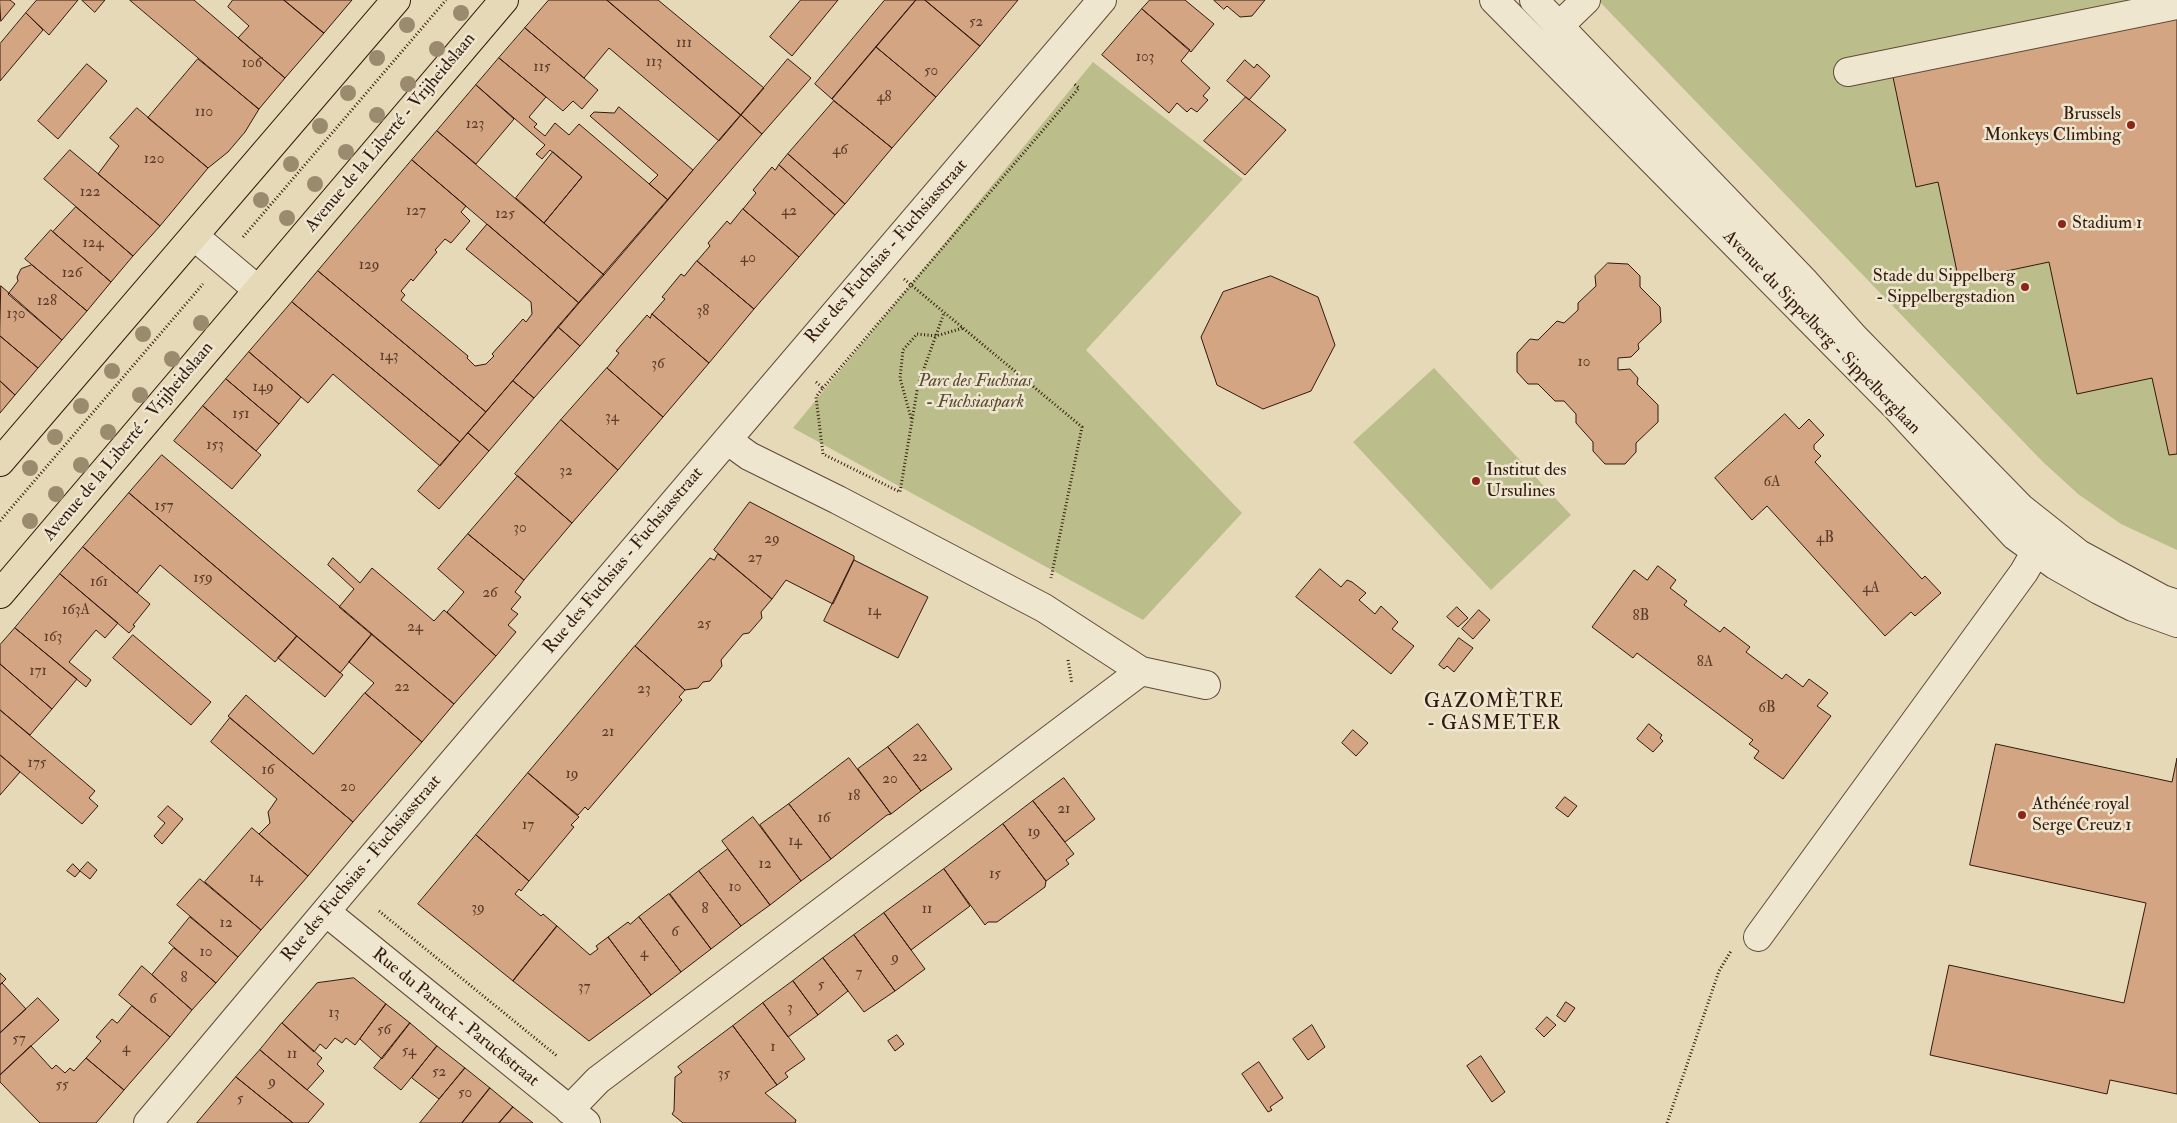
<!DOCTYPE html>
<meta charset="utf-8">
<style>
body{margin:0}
canvas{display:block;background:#e6d9b7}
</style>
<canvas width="2177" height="1123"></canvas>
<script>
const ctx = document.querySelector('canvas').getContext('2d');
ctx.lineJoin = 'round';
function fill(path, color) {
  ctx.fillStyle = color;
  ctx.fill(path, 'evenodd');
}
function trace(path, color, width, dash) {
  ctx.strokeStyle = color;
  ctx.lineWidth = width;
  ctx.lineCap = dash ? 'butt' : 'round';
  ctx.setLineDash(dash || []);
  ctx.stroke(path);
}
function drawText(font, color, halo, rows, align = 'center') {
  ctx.font = font + ' "IM FELL Double Pica",serif';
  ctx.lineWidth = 5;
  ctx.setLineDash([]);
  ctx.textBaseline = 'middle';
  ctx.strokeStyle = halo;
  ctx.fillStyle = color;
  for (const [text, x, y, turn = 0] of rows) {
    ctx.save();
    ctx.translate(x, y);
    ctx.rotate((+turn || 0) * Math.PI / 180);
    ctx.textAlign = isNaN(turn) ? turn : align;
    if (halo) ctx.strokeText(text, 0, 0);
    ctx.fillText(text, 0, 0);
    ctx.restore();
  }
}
const green = new Path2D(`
 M 1598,0 L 2177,0 L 2177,550 L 2121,524 L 2078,494 L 2042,461 Z
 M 1093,62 L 1243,179 L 1086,350 L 1242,513 L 1143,620 L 793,428 Z
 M 1434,368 L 1571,515 L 1491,590 L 1353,442 Z`);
const building = new Path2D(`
 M 0,0 L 10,0 L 15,4 L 1,21 Z
 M 37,0 L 78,0 L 49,35 L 26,13 Z
 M 82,0 L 105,0 L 95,12 Z
 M 130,0 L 194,0 L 285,78 L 259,109 Z
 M 233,0 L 284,0 L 324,33 L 285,78 L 238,38 L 249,26 L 228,7 Z
 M 284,0 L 352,0 L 324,33 Z
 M 549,0 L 607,0 L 741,115 L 719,141 L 609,48 L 584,78 L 525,28 Z
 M 607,0 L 658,0 L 764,88 L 741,115 Z
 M 801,0 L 838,0 L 792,56 L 770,37 Z
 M 885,0 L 916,0 L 832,99 L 815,84 Z
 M 916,0 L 925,0 L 980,46 L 936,97 L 876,47 Z
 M 925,0 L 1018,0 L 980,46 Z
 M 1150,0 L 1185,0 L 1214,24 L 1191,52 L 1142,9 Z
 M 1214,0 L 1265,0 L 1252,16 L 1240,17 L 1227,6 L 1224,9 Z
 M 1142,9 L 1190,50 L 1181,61 L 1210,88 L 1203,96 L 1208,100 L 1197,112 L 1191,108 L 1187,112 L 1177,103 L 1169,113 L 1102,55 Z
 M 26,13 L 43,30 L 0,81 L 0,44 Z
 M 2177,17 L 2177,454 L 2169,455 L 2152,378 L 2077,394 L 2049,262 L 1959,281 L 1938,182 L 1916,187 L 1893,77 Z
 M 525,28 L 598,90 L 582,109 L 573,101 L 563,111 L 499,58 Z
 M 876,47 L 936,97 L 892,148 L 832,99 Z
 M 499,58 L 546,97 L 529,117 L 537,124 L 534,127 L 545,136 L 555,123 L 569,135 L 579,124 L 668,200 L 604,275 L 544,223 L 582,177 L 550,150 L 542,159 L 536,154 L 545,145 L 476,85 Z
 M 198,59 L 259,109 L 245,132 L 228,152 L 208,168 L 148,118 Z
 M 788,59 L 811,78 L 762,134 L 741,115 Z
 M 1245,60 L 1254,68 L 1257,64 L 1270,76 L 1249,100 L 1227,81 Z
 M 87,64 L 107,81 L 58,139 L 38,121 Z
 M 476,85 L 514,119 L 476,164 L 437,131 Z
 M 1246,97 L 1286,130 L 1245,175 L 1204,141 Z
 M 834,101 L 892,148 L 845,204 L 788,154 Z
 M 619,107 L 693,170 L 668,200 L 649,184 L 658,175 L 590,116 L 594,112 L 614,113 Z
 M 137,108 L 208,168 L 160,226 L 98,174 L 119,146 L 110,138 Z
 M 741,115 L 762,134 L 580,346 L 558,327 Z
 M 437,131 L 604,275 L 579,303 L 412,160 Z
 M 70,150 L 160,226 L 133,256 L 44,179 Z
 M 553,152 L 582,177 L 544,223 L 516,198 Z
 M 788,154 L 845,204 L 835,215 L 779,165 Z
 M 412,160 L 466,206 L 461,212 L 470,221 L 451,243 L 445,239 L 435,250 L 437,252 L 413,281 L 411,279 L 401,291 L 405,295 L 401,300 L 468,356 L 467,358 L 475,366 L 486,364 L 494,356 L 492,354 L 523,319 L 526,322 L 532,314 L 531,302 L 466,249 L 487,224 L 579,303 L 486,412 L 318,271 Z
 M 779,165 L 835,215 L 799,257 L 743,209 L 756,193 L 753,190 L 772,167 L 775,170 Z
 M 76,207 L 133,256 L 111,282 L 53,232 Z
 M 743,209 L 799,257 L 754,309 L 697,261 L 710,246 L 708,243 L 727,221 L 730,224 Z
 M 51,230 L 111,282 L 87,311 L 25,259 Z
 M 697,261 L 754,309 L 709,363 L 652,314 L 665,299 L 662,297 L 681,274 L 684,276 Z
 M 1608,263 L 1628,264 L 1640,276 L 1640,287 L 1660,307 L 1661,322 L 1638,344 L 1639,349 L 1631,357 L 1618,358 L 1618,370 L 1630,369 L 1638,378 L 1637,384 L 1658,405 L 1658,422 L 1636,443 L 1636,452 L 1625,464 L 1605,464 L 1593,451 L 1593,442 L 1576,423 L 1576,414 L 1564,401 L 1555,401 L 1538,384 L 1528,384 L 1517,372 L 1517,353 L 1530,339 L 1538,340 L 1557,321 L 1564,323 L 1578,310 L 1578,303 L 1596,286 L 1595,276 Z
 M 32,265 L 87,311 L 62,340 L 8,294 L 18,281 L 17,277 L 21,269 Z
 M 318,271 L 486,412 L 460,442 L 292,302 Z
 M 1271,276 L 1318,297 L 1335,345 L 1311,391 L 1263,409 L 1217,385 L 1201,337 L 1223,292 Z
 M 1,286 L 62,340 L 38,368 L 0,336 Z
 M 292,302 L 460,442 L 440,466 L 333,374 L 308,403 L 249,352 Z
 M 652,314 L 709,363 L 663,417 L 607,368 L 619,353 L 616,351 L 647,315 L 650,318 Z
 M 558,327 L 580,346 L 534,398 L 513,381 Z
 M 0,336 L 38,368 L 15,395 L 0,381 Z
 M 249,352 L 301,397 L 279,424 L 226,379 Z
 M 607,368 L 663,417 L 618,470 L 561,420 Z
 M 226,379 L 279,424 L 256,451 L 203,406 Z
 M 0,381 L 15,395 L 0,413 Z
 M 513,381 L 534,398 L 489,451 L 468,433 Z
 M 203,406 L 261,455 L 232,489 L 174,441 Z
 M 1785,414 L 1799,429 L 1809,419 L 1824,435 L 1814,445 L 1814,449 L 1821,456 L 1815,462 L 1922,579 L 1925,576 L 1941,593 L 1915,616 L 1911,612 L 1885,636 L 1767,506 L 1752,520 L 1715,478 Z
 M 561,420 L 618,470 L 572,523 L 515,474 Z
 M 468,433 L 489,451 L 439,509 L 418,491 Z
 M 162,455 L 372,634 L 340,673 L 129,493 Z
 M 518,476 L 572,523 L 524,580 L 468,534 Z
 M 129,493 L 297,636 L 275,662 L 160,565 L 137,593 L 83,547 Z
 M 750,502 L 854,556 L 854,560 L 833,604 L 786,580 L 772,599 L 714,550 Z
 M 468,534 L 524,580 L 515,592 L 521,597 L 511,609 L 518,614 L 508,625 L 516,632 L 496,656 L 447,612 L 464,592 L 438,569 Z
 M 83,547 L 150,604 L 133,625 L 135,626 L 129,633 L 60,574 Z
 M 718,554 L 772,599 L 761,612 L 762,618 L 749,633 L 743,634 L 721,660 L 722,666 L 710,681 L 703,682 L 698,688 L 685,690 L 635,646 L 710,558 L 714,560 Z
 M 333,558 L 360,583 L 372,568 L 434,621 L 444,610 L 496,656 L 454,704 L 339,607 L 354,589 L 328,565 Z
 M 854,560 L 928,597 L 898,658 L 824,621 Z
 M 1658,566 L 1676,580 L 1670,588 L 1687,601 L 1684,605 L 1720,632 L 1724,627 L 1750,647 L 1746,652 L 1782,679 L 1786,674 L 1803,687 L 1809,679 L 1828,693 L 1817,706 L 1831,716 L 1783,779 L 1754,758 L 1759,751 L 1749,744 L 1753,740 L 1637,653 L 1633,658 L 1592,627 L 1634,570 L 1647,580 Z
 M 1320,569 L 1341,587 L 1347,580 L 1352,582 L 1366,593 L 1359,600 L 1375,614 L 1381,606 L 1398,622 L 1392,629 L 1414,646 L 1391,674 L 1296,597 Z
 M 60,574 L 118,623 L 105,638 L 96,630 L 69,662 L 91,680 L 86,687 L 15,628 Z
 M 1457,607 L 1468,618 L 1458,627 L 1447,617 Z
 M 1479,610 L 1490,620 L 1473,639 L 1462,629 Z
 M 15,628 L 77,679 L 52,709 L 0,664 L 0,645 Z
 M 372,634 L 454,704 L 422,742 L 365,693 L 374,683 L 349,662 Z
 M 133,635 L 211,702 L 191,725 L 113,658 Z
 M 297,636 L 343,675 L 325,697 L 278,658 Z
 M 1459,638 L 1473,648 L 1454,672 L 1447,666 L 1444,669 L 1439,665 Z
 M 635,646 L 685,690 L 679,697 L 682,700 L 588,810 L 585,807 L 578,815 L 528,773 Z
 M 0,664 L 52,709 L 30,735 L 0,710 Z
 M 365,693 L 422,742 L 353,822 L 228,716 L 246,695 L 313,754 Z
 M 0,710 L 95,791 L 89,798 L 98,806 L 82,824 L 0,755 Z
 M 230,718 L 353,822 L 308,876 L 259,834 L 270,823 L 268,812 L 277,799 L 211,742 Z
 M 918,724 L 952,769 L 921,791 L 888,747 Z
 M 1649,724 L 1662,735 L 1660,738 L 1663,741 L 1653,752 L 1637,739 Z
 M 1353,730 L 1368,743 L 1356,756 L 1342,743 Z
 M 1996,744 L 2172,782 L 2177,758 L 2177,1094 L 2110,1080 L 2107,1094 L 1930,1055 L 1949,965 L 2124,1003 L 2146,903 L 1970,865 Z
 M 888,747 L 921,791 L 891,814 L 858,769 Z
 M 0,755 L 20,772 L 0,795 Z
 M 849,758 L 891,814 L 887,815 L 831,859 L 789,804 Z
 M 528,773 L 579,817 L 571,825 L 574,827 L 529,881 L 476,835 Z
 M 1064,778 L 1095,819 L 1065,842 L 1033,801 Z
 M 1565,797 L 1577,806 L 1568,817 L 1556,808 Z
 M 1033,801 L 1074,854 L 1066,860 L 1069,864 L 1046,881 L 1003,824 Z
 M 789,804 L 831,859 L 801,881 L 760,825 Z
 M 168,806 L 183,819 L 162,844 L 154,836 L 165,823 L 158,817 Z
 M 753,817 L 801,881 L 770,905 L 722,841 Z
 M 1003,824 L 1046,881 L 1045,887 L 997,922 L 988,922 L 985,925 L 944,869 Z
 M 252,828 L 308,876 L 261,930 L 205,882 Z
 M 476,835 L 529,881 L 521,891 L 519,889 L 515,894 L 541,916 L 543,914 L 557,926 L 513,981 L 418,904 Z
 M 728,849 L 770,905 L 741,926 L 699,871 Z
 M 88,862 L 97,870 L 90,879 L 80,871 Z
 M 73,864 L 80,871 L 75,877 L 67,871 Z
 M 944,869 L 970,906 L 911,950 L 884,913 Z
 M 699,871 L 741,926 L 711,949 L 670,894 Z
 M 200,879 L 261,930 L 238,957 L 177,905 Z
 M 669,894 L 711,949 L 681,972 L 639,917 Z
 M 884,913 L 925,969 L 895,991 L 854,935 Z
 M 190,917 L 238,957 L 216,983 L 169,943 Z
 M 639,917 L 681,972 L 651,995 L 608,937 L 628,922 L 630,924 Z
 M 557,926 L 590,955 L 598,949 L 596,946 L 608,937 L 651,995 L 589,1041 L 513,981 Z
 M 854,935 L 895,991 L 864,1012 L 823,958 Z
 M 174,948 L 216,983 L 192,1010 L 152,975 Z
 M 823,958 L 848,991 L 818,1015 L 793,981 Z
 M 142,966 L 192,1010 L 170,1037 L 119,995 Z
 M 0,973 L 6,979 L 0,985 Z
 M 354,978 L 386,1004 L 355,1045 L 346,1038 L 342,1043 L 335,1038 L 326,1049 L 320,1044 L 314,1052 L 282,1023 L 317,983 Z
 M 793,981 L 818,1015 L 788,1037 L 763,1003 Z
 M 2,983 L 26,1009 L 0,1033 L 0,985 Z
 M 38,998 L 59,1020 L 0,1075 L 0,1033 Z
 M 1566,1002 L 1575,1008 L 1565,1022 L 1557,1016 Z
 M 763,1003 L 805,1059 L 785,1073 L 788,1077 L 777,1085 L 733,1026 Z
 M 386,1004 L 410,1023 L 382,1059 L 360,1039 Z
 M 132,1006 L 170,1037 L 124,1090 L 86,1058 L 101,1041 L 96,1037 L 112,1019 L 117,1023 Z
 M 1547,1017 L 1556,1025 L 1544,1037 L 1536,1029 Z
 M 282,1023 L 322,1058 L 317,1064 L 324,1071 L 307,1090 L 260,1050 Z
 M 410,1023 L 437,1046 L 401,1090 L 374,1068 Z
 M 1312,1025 L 1325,1047 L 1308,1060 L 1293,1039 Z
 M 733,1026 L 777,1085 L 765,1093 L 796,1120 L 795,1123 L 683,1123 L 672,1114 L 674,1111 L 675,1077 L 682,1072 L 678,1067 Z
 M 897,1035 L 904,1044 L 895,1051 L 888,1041 Z
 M 31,1046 L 52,1069 L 56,1065 L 65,1073 L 70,1068 L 74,1071 L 86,1058 L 124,1090 L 96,1123 L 40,1123 L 0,1082 L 0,1075 Z
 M 437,1046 L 465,1068 L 439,1099 L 412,1078 Z
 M 260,1050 L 324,1104 L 308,1123 L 293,1123 L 236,1077 Z
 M 1481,1056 L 1505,1092 L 1492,1102 L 1467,1066 Z
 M 1259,1062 L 1283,1098 L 1270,1107 L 1272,1110 L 1268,1112 L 1242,1074 Z
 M 465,1068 L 490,1088 L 462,1123 L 420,1123 Z
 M 236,1077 L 293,1123 L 197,1123 Z
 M 490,1088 L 513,1107 L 499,1123 L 462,1123 Z
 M 513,1107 L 533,1123 L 499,1123 Z`);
const path = new Path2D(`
 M 243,237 L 446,0
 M 904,279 L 1082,427 L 1051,578
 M 816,382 L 823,388 L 816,397 L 823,454 L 900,492 L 918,385 L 944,313
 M 823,388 L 1079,88 L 1073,83
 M 911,418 L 900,378 L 903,350 L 917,334 L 936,336 L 963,328
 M 0,521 L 203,284
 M 1068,660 L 1072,684
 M 379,911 L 557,1056
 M 1667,1123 L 1719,971 L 1731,951`);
const minor = new Path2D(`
 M 1494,0 L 1897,408 L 2015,536 L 2055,565 L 2099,590 L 2133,607 L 2177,623
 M 1534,0 L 1805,282 L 1854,337 L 2021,508 L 2079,554 L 2162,599 L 2177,604
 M 1559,26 L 1586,0
 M 1848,72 L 2177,5
 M 194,236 L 258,290
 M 727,440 L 749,456 L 838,500 L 1044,608 L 1141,671 L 1206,685
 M 326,912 L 586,1123
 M 1758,937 L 2024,572 L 2036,551
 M 569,1110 L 598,1080 L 1141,671
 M 148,1123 L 348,885 L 1102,0`);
const major = new Path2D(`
 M 0,462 L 396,0
 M 0,594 L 504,0`);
const trees = [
 [461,13],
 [407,25],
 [437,49],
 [377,58],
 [408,84],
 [348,93],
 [377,115],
 [320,126],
 [346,152],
 [291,164],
 [315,184],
 [261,200],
 [287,218],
 [201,323],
 [143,334],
 [172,359],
 [112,371],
 [140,395],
 [81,406],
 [108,432],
 [55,437],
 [81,465],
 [30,468],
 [56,494],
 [30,521]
];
const markers = [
 [2131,125,5,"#8f2418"],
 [2062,224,5,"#8f2418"],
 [2025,287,5,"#8f2418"],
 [1476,481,5,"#8f2418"],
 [2022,815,5,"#8f2418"]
];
const numberNames = [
 ["52",976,23],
 ["111",684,44],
 ["103",1145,58],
 ["113",654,63],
 ["106",252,64],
 ["115",542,68],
 ["50",931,72],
 ["48",884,98],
 ["110",204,113],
 ["123",475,125],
 ["46",840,151],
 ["120",154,160],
 ["122",90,193],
 ["127",416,212],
 ["42",789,212],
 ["125",505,215],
 ["124",93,244],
 ["40",748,259],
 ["129",369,266],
 ["126",72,274],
 ["128",47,302],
 ["38",703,312],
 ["130",16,315],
 ["143",389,357],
 ["10",1584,363],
 ["36",658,365],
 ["149",263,388],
 ["151",241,415],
 ["34",612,418],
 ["153",215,446],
 ["32",566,472],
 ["6A",1772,483],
 ["157",164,507],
 ["30",520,529],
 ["4B",1825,539],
 ["29",772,540],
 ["27",755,559],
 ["159",203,579],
 ["161",99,583],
 ["4A",1871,589],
 ["26",490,594],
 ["163A",76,611],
 ["14",874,612],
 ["8B",1641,617],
 ["25",704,625],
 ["24",415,628],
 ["163",53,638],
 ["8A",1705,663],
 ["171",38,672],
 ["22",402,688],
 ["23",644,690],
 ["6B",1767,709],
 ["21",608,733],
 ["22",920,758],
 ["175",37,764],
 ["16",268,771],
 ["19",572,775],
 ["20",890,780],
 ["20",348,788],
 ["18",854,797],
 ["21",1064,810],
 ["16",824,819],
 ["17",528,826],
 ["19",1034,833],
 ["14",795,842],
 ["12",765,865],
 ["15",995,875],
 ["14",256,879],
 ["10",735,888],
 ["39",478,909],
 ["8",705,910],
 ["11",927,910],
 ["12",226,924],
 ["6",675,933],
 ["10",206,953],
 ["4",644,954],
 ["9",895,959],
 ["7",859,974],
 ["8",184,979],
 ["5",821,986],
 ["37",584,988],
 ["6",153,1000],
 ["3",790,1009],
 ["13",334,1014],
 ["56",384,1031],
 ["57",19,1040],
 ["1",773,1048],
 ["4",126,1049],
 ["54",409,1052],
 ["11",292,1055],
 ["52",439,1073],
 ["35",724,1075],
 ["9",272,1083],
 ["55",62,1086],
 ["50",465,1094],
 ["5",240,1100]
];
const poiNames = [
 ["Brussels",2121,115,"right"],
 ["Monkeys Climbing",2121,136,"right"],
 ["Stadium 1",2072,224],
 ["Stade du Sippelberg",2015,277,"right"],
 ["- Sippelbergstadion",2015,298,"right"],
 ["Institut des",1486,471],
 ["Ursulines",1486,492],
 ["Athénée royal",2032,805],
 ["Serge Creuz 1",2032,826]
];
const streetNames = [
 ["Avenue de la Liberté - Vrijheidslaan",391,133,-50],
 ["Rue des Fuchsias - Fuchsiasstraat",887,252,-49],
 ["Avenue du Sippelberg - Sippelberglaan",1821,333,46],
 ["Avenue de la Liberté - Vrijheidslaan",129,442,-50],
 ["Rue des Fuchsias - Fuchsiasstraat",624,561,-50],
 ["Rue des Fuchsias - Fuchsiasstraat",362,869,-50],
 ["Rue du Paruck - Paruckstraat",455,1018,39]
];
const parkNames = [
 ["Parc des Fuchsias",975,382],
 ["- Fuchsiaspark",975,403]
];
const neighbourhoodNames = [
 ["GAZOMÈTRE",1494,703],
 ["- GASMETER",1494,725]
];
fill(green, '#bbbe8a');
fill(building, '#d3a582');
trace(building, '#33190e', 1);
trace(minor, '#604938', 30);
trace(major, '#33190e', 30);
trace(path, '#33190e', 3, [1, 2.5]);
trace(minor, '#efe6d0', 28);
trace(major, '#e6d9b7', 28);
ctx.fillStyle = '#9a8b6e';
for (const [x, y] of trees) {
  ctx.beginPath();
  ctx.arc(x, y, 8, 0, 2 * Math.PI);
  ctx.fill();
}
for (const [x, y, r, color] of markers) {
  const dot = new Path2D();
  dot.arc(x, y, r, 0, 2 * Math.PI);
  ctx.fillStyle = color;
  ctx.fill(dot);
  trace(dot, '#efe6d0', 2);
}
drawText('15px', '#5b3c2b', null, numberNames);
drawText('18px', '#33190e', '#efe6d0', poiNames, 'left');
drawText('18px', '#33190e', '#efe6d0', streetNames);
drawText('italic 18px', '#5c4b33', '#efe6d0', parkNames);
ctx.letterSpacing = '1px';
drawText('19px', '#33190e', '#efe6d0', neighbourhoodNames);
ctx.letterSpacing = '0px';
</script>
